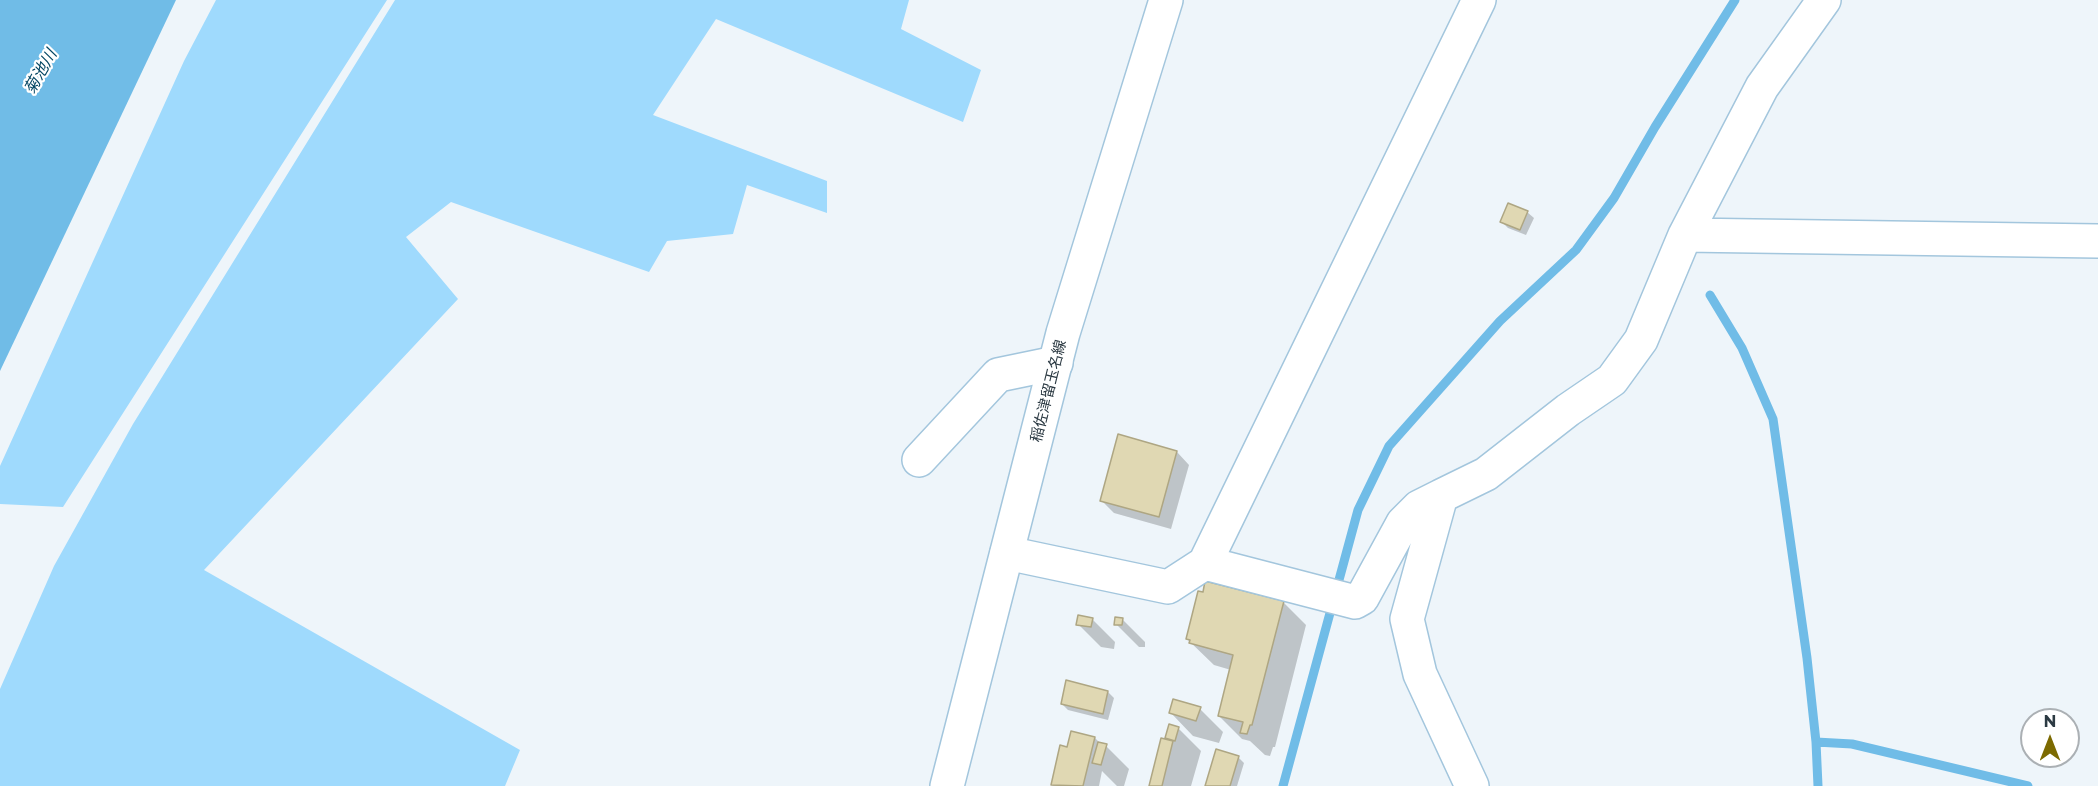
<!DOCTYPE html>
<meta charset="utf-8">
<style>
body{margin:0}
#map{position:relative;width:2098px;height:786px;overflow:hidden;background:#eef5fa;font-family:Montserrat,sans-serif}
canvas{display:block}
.north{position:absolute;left:2020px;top:708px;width:60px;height:60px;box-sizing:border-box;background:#fff;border:2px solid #abb0b4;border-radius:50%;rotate:0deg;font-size:16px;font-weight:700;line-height:24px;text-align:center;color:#2c3a43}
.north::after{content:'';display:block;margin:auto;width:21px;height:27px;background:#7c6a01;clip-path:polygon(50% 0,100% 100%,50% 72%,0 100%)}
</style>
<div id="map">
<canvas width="2098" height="786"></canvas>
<div class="north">N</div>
</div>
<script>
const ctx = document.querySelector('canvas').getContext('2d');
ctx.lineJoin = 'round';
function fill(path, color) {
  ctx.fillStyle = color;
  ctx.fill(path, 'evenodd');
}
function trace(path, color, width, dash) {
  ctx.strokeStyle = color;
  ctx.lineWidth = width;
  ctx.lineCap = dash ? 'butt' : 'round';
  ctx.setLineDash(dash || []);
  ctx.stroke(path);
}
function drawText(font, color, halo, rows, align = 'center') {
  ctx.font = font + ' Montserrat,"Noto Sans JP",sans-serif';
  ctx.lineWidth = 4.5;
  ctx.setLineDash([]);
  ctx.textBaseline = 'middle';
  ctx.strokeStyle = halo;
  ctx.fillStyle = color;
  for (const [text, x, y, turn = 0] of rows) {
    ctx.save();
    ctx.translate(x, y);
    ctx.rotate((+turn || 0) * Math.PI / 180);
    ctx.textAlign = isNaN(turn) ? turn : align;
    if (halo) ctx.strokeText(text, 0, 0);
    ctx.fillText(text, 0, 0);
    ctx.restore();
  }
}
const green = new Path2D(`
 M 216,0 L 387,0 L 63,507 L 0,504 L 0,466 L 184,61 Z
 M 395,0 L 909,0 L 901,29 L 981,70 L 963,122 L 716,19 L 653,115 L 827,181 L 827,213 L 747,185 L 733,234 L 667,241 L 649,272 L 451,202 L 406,237 L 458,299 L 204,570 L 520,750 L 505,786 L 0,786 L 0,689 L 54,566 L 133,424 Z`);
const water = new Path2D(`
 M 0,0 L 176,0 L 0,371 Z`);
const shadow = new Path2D(`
 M 1527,212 L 1534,218 L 1526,235 L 1508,228 L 1502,222 Z
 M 1177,452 L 1189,465 L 1171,529 L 1114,513 L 1102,501 Z
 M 1283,602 L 1306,625 L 1275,747 L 1273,747 L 1270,756 L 1265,755 L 1250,741 L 1242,739 L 1219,716 L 1231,670 L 1214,665 L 1187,639 Z
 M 1092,619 L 1115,642 L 1114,649 L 1101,647 L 1078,624 Z
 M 1122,619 L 1145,642 L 1145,647 L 1139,647 L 1116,624 Z
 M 1108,692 L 1114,698 L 1108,720 L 1068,710 L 1062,704 Z
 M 1200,709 L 1223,732 L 1219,743 L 1193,736 L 1171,713 Z
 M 1170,726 L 1178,728 L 1201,751 L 1191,786 L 1152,786 Z
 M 1095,738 L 1101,744 L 1106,746 L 1129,769 L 1124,786 L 1117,786 L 1102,771 L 1099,786 L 1054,786 L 1052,785 L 1068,748 Z
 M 1238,757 L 1244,763 L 1237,786 L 1207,786 Z`);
const stream = new Path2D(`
 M 1710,295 L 1742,348 L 1773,419 L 1807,658 L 1816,742 L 1818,786
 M 1816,742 L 1852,744 L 2028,786
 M 1283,786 L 1358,510 L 1389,446 L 1500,321 L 1576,250 L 1614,198 L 1655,127 L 1735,0`);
const building = new Path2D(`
 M 1508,203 L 1528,211 L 1520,230 L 1500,222 Z
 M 1118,434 L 1177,451 L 1159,517 L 1100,501 Z
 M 1205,581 L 1284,601 L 1252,725 L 1250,725 L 1247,734 L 1240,733 L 1243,722 L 1218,716 L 1233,655 L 1189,643 L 1190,640 L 1186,639 L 1198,591 L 1203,592 Z
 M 1078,615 L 1093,618 L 1091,627 L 1076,625 Z
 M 1115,617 L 1123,618 L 1122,625 L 1114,625 Z
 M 1066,680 L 1108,691 L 1103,714 L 1061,704 Z
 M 1173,699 L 1201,707 L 1196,721 L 1169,713 Z
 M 1169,724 L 1179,727 L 1175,741 L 1165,738 Z
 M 1071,731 L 1095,737 L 1083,786 L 1051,785 L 1060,745 L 1067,747 Z
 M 1161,738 L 1173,741 L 1162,786 L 1149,786 Z
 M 1098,742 L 1107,744 L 1101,765 L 1092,763 Z
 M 1216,749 L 1239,756 L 1230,786 L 1205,786 Z`);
const minor = new Path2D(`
 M 1685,235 L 2098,241
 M 919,460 L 998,375 L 1056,363
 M 1007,553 L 1168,587 L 1205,563 L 1479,0
 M 1205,563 L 1355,602 L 1362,598 L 1403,523 L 1419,507 L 1441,496
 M 1472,786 L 1420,674 L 1407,619 L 1441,496 L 1486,474 L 1568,410 L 1612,380 L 1641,340 L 1685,235 L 1762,87 L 1824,0`);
const secondary = new Path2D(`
 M 947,786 L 1063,333 L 1166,0`);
const streetNames = [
 ["稲佐津留玉名線",1049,391,-76]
];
const waterNames = [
 ["菊池川",41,72,-60]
];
fill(green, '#9fdafd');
fill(water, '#70bce7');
fill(shadow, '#0003');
trace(stream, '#70bce7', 9);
fill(building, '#e0d8b3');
trace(building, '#aea683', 1.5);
trace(minor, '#a3c6dd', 36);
trace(secondary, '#a3c6dd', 36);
trace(minor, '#fff', 33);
trace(secondary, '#fff', 33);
drawText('15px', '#2c3a43', '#fff', streetNames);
drawText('italic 16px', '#034562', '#fff', waterNames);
</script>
